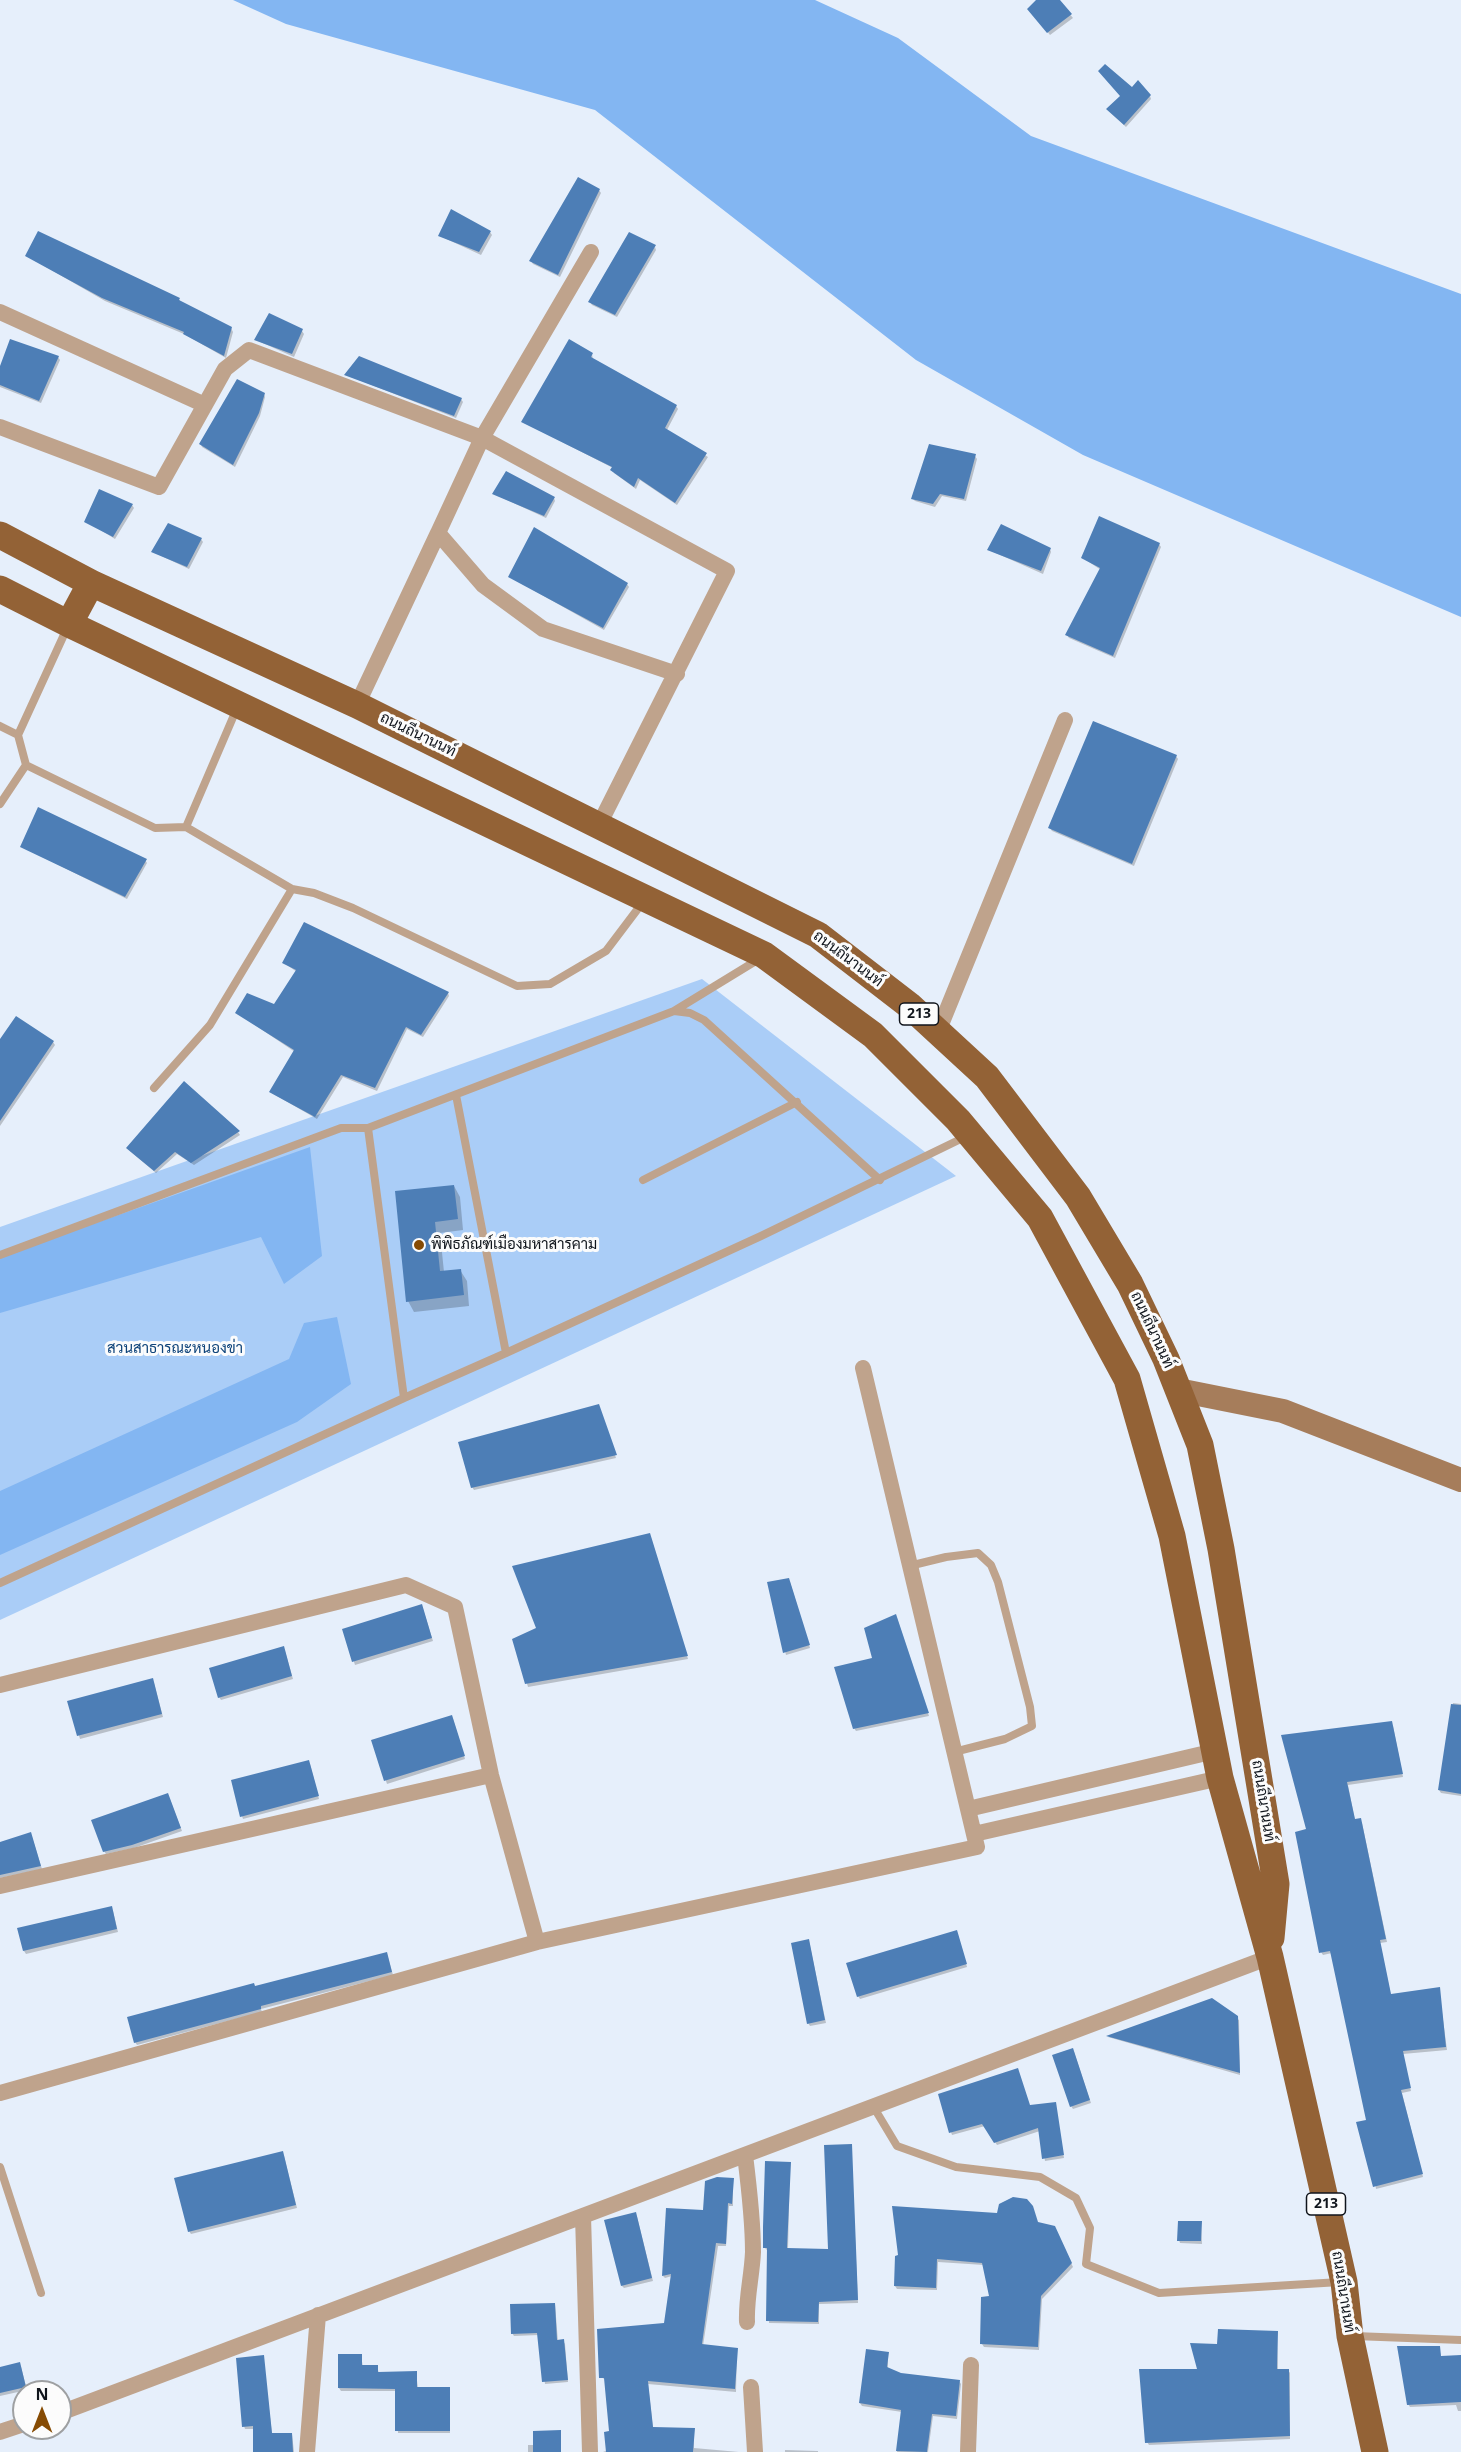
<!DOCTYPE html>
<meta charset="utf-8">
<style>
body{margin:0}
#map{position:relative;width:1461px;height:2452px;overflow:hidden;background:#e6effb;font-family:"Open Sans",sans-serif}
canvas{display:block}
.north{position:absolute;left:12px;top:2380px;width:60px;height:60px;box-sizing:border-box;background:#fcfcfc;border:2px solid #9ea0a2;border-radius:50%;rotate:0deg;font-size:16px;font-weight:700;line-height:24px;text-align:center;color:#10151c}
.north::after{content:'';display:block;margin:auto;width:21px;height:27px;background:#864b04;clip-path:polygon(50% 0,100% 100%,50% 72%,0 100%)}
</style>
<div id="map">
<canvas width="1461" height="2452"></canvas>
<div class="north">N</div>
</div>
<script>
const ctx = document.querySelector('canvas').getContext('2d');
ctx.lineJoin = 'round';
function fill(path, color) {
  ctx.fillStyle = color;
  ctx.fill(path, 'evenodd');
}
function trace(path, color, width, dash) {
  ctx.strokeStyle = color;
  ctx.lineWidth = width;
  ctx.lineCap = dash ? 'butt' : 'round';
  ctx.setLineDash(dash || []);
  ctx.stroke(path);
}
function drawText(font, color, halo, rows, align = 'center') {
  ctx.font = font + ' "Open Sans",Sarabun,sans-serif';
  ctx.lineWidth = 6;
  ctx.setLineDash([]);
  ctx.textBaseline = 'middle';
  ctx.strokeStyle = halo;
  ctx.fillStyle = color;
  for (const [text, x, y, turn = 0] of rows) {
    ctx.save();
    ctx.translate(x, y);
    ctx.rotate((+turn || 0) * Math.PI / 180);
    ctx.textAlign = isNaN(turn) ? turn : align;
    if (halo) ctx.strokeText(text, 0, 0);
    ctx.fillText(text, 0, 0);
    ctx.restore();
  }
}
const green = new Path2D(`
 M 702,979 L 956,1176 L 0,1620 L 0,1227 Z`);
const water = new Path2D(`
 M 233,0 L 815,0 L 898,38 L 1031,136 L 1461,294 L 1461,617 L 1083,455 L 916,360 L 595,110 L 286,24 Z
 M 310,1147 L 322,1256 L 284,1284 L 261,1237 L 0,1313 L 0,1257 Z
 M 337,1317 L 351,1384 L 297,1422 L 0,1555 L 0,1491 L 289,1359 L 304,1323 Z`);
const shadow = new Path2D(`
 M 1038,0 L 1058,0 L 1073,18 L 1050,35 L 1031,12 Z
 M 1150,96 L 1151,99 L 1126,127 L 1110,112 Z
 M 599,190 L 601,193 L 560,277 L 533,264 L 531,261 Z
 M 490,232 L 492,235 L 481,255 L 440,236 Z
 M 655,247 L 656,250 L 617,317 L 592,305 L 590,302 Z
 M 27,256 L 179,299 L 181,303 L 231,328 L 233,332 L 226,358 L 184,334 L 105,301 Z
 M 302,331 L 304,334 L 294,357 L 256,340 Z
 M 592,354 L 593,360 L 676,406 L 678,409 L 667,430 L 708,457 L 677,505 L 640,480 L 636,489 L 614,473 L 613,468 L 523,422 Z
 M 58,357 L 60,360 L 41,403 L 0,387 L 0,371 Z
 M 346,375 L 461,399 L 463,402 L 456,418 Z
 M 264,394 L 265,397 L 260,416 L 235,467 L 202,447 L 201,444 Z
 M 975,456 L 977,459 L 966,501 L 942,496 L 935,507 L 915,501 L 913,499 Z
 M 494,494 L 554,498 L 555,501 L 546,518 Z
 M 132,505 L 134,508 L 115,539 L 86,521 Z
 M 201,539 L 203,542 L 189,569 L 153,552 Z
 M 1159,544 L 1161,547 L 1115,658 L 1069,638 L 1067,635 L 1101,570 L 1083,558 Z
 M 1050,549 L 1051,552 L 1043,574 L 989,550 Z
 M 510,577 L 627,584 L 629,587 L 604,630 Z
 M 1176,756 L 1178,759 L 1134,866 L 1052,831 L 1050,828 Z
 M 22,847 L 145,860 L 147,863 L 127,899 Z
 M 284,963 L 448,993 L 449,996 L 423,1037 L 407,1029 L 377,1091 L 343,1077 L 317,1119 L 270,1092 L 295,1052 L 237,1013 L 274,1006 L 297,972 Z
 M 0,1041 L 53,1042 L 55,1045 L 0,1126 Z
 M 238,1132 L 240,1135 L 194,1165 L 177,1154 L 156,1173 L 130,1151 Z
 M 454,1186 L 460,1197 L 463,1230 L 440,1233 L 444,1272 L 460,1270 L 467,1281 L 469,1306 L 414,1312 L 408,1301 L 396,1192 Z
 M 599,1407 L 616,1458 L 474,1490 L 472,1487 Z
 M 651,1538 L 688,1659 L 528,1687 L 514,1640 L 538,1629 Z
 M 790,1582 L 810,1648 L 786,1655 L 769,1583 Z
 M 423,1609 L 433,1641 L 355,1665 L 344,1630 Z
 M 897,1619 L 929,1716 L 856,1731 L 854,1728 L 874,1659 Z
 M 285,1651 L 293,1679 L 221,1700 L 219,1697 Z
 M 154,1683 L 163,1717 L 80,1739 L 69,1702 Z
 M 1453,1703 L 1461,1704 L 1461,1796 L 1441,1793 L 1439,1790 Z
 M 453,1719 L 465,1759 L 387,1784 L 373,1741 Z
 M 1393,1726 L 1403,1777 L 1348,1785 L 1355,1821 L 1360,1820 L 1362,1823 L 1387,1942 L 1380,1943 L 1391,1996 L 1439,1989 L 1447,2050 L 1403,2054 L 1411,2091 L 1402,2093 L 1423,2177 L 1376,2189 L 1368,2121 L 1332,1953 L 1323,1955 L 1321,1952 L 1308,1830 L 1283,1736 Z
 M 310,1764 L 319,1799 L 243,1819 L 242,1816 Z
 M 169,1797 L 182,1831 L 134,1848 L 106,1854 L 104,1851 Z
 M 32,1837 L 42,1869 L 0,1878 L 0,1843 Z
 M 113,1911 L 118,1932 L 26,1954 L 24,1951 L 19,1929 Z
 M 958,1935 L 967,1967 L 860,1999 L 858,1996 Z
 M 809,1941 L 826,2023 L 810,2026 L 808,2023 Z
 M 387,1954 L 393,1975 L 261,2009 L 262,2012 L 137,2045 L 135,2042 L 255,1988 Z
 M 1212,2000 L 1239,2020 L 1240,2075 L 1108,2037 Z
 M 1074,2052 L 1091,2103 L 1073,2109 L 1071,2106 Z
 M 1055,2103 L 1064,2158 L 1045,2161 L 1040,2131 L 997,2145 L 985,2126 L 952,2135 L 951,2132 L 1030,2107 Z
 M 851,2145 L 858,2303 L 819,2304 L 819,2324 L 769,2323 L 768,2251 L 765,2248 L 790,2164 L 788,2249 L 830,2250 Z
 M 284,2156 L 297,2208 L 191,2234 L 189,2231 Z
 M 733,2180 L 733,2206 L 729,2206 L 726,2246 L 718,2246 L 703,2346 L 737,2350 L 736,2392 L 648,2384 L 653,2428 L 694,2429 L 694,2448 L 739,2452 L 603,2452 L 608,2450 L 611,2432 L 606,2380 L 601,2377 L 666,2324 L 672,2276 L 665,2278 L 663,2276 L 704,2211 Z
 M 998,2215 L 1054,2227 L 1073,2267 L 1042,2299 L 1039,2350 L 984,2347 L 982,2344 L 991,2297 L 984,2265 L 938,2262 L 937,2290 L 897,2289 L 895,2286 Z
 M 637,2217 L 653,2281 L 624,2288 L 622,2286 Z
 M 1201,2223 L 1202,2244 L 1180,2243 L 1179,2240 Z
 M 555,2304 L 558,2342 L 563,2341 L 565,2344 L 568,2382 L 545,2384 L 539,2335 L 514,2336 L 512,2333 Z
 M 1277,2332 L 1278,2370 L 1288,2370 L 1290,2373 L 1290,2439 L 1149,2445 L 1147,2442 L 1219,2346 Z
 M 1439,2348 L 1441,2357 L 1461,2357 L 1461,2411 L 1458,2411 L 1456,2405 L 1410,2407 L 1408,2404 Z
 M 888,2354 L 888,2369 L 900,2374 L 959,2381 L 961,2384 L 957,2419 L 933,2416 L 928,2452 L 897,2452 L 902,2412 L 862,2406 L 860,2403 Z
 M 361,2356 L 363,2367 L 377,2367 L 379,2373 L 416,2373 L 418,2388 L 449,2388 L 450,2433 L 398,2433 L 396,2391 L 341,2391 L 339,2388 Z
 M 263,2357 L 272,2434 L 292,2434 L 294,2452 L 255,2452 L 254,2429 L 245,2429 L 244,2426 Z
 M 21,2367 L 27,2390 L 0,2396 L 0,2369 Z
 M 528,2445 L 535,2445 L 555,2452 L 528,2452 Z
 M 785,2450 L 818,2451 L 818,2452 L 785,2452 Z`);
const building = new Path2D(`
 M 1036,0 L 1060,0 L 1072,14 L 1047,33 L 1027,9 Z
 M 1105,64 L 1132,87 L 1138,80 L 1151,95 L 1124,125 L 1106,109 L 1120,96 L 1098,71 Z
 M 578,177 L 600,189 L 558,275 L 529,261 Z
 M 451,209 L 491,231 L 479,252 L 438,236 Z
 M 38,231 L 180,298 L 179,300 L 232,327 L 224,356 L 183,334 L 184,332 L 102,298 L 25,256 Z
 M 629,232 L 656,245 L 615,315 L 588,302 Z
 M 269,313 L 303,329 L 292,354 L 254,340 Z
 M 10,339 L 59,356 L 39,401 L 0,385 L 0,366 Z
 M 569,339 L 593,353 L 591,357 L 677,405 L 665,428 L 707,453 L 675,503 L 638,478 L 634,487 L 610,470 L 612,467 L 521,422 Z
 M 359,356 L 462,398 L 454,416 L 344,375 Z
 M 237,379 L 265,393 L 259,413 L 233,465 L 199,444 Z
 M 929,444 L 976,454 L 964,499 L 940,494 L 933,504 L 911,499 Z
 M 506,471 L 555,497 L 544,516 L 492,494 Z
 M 99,489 L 133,504 L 113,537 L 84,522 Z
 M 1099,516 L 1160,543 L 1113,656 L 1065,635 L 1100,568 L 1081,558 Z
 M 168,523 L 202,538 L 187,567 L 151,552 Z
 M 1001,524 L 1051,548 L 1041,571 L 987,550 Z
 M 534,527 L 628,583 L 603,628 L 508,577 Z
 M 1093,721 L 1177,755 L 1132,864 L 1048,828 Z
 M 38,807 L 147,859 L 125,897 L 20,847 Z
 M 304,922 L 449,992 L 421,1035 L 406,1027 L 375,1088 L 341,1075 L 315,1117 L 269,1092 L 294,1050 L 235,1013 L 247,993 L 274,1004 L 296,970 L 282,963 Z
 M 16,1016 L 54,1041 L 0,1121 L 0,1039 Z
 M 184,1081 L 240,1131 L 191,1163 L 175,1152 L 154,1171 L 126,1148 Z
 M 454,1185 L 458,1219 L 435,1222 L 440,1271 L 461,1269 L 464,1295 L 406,1302 L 395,1191 Z
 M 599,1404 L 617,1455 L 471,1488 L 458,1442 Z
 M 650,1533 L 688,1656 L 525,1684 L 512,1639 L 536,1628 L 512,1566 Z
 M 789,1578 L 810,1645 L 783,1653 L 767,1582 Z
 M 422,1604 L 432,1638 L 352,1662 L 342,1629 Z
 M 896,1614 L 929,1713 L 853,1729 L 834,1667 L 872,1658 L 864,1628 Z
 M 284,1646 L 292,1676 L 218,1698 L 209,1668 Z
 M 153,1678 L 162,1714 L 77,1736 L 67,1701 Z
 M 1451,1704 L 1461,1705 L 1461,1794 L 1438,1790 Z
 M 452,1715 L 465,1756 L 384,1781 L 371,1740 Z
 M 1392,1721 L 1403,1774 L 1347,1782 L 1355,1819 L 1361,1818 L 1386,1939 L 1380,1940 L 1391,1994 L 1440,1987 L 1446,2047 L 1403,2051 L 1411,2088 L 1401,2090 L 1423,2174 L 1373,2187 L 1356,2122 L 1366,2120 L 1330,1951 L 1319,1953 L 1295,1832 L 1306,1829 L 1281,1735 Z
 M 309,1760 L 319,1796 L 240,1817 L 231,1780 Z
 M 168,1793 L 181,1828 L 132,1845 L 103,1852 L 91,1820 Z
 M 31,1832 L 41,1866 L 0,1875 L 0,1842 Z
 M 112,1906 L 117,1929 L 23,1951 L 17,1928 Z
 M 957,1930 L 967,1964 L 857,1997 L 846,1963 Z
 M 809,1939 L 825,2020 L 807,2024 L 791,1943 Z
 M 387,1952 L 392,1972 L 261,2006 L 261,2009 L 134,2043 L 127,2017 L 254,1983 L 255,1986 Z
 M 1212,1998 L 1238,2016 L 1240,2073 L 1106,2036 Z
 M 1073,2048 L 1090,2100 L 1070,2107 L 1052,2055 Z
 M 1018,2068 L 1030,2105 L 1056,2102 L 1064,2155 L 1042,2159 L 1038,2128 L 994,2143 L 982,2124 L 949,2133 L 938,2094 Z
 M 852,2144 L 858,2300 L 819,2302 L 818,2322 L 766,2321 L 767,2248 L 763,2248 L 763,2227 L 765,2161 L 791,2162 L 787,2248 L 828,2249 L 824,2145 Z
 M 283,2151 L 296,2205 L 188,2232 L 174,2178 Z
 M 717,2177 L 734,2178 L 732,2204 L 728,2203 L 726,2244 L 716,2243 L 702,2344 L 738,2348 L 735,2389 L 648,2381 L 653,2427 L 695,2428 L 693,2452 L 606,2452 L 604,2432 L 609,2431 L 604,2378 L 599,2378 L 597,2329 L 664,2323 L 671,2274 L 662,2276 L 666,2208 L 703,2210 L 705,2181 Z
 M 1013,2197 L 1027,2199 L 1033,2206 L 1038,2222 L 1055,2226 L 1072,2263 L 1041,2296 L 1038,2347 L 980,2344 L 981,2297 L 989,2296 L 982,2263 L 937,2259 L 936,2288 L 894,2286 L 895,2256 L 898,2255 L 892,2206 L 997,2213 L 999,2204 Z
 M 636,2212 L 652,2278 L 621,2286 L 604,2220 Z
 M 1178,2221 L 1202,2221 L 1201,2241 L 1177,2241 Z
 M 555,2303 L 557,2340 L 564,2339 L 568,2380 L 542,2382 L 537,2333 L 511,2334 L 510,2304 Z
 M 1218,2329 L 1278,2331 L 1277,2369 L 1289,2369 L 1290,2436 L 1145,2443 L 1139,2369 L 1197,2369 L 1190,2343 L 1217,2344 Z
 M 1397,2346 L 1440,2346 L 1441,2356 L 1461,2355 L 1461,2402 L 1407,2405 Z
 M 866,2349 L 889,2352 L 887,2367 L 901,2373 L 960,2380 L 956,2416 L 932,2414 L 927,2452 L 896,2451 L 901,2410 L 859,2403 Z
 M 338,2354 L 362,2354 L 362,2365 L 378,2365 L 378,2372 L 417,2371 L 417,2387 L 450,2387 L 450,2431 L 395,2431 L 395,2389 L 338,2388 Z
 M 264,2355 L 272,2433 L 292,2433 L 293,2452 L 253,2452 L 253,2426 L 242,2427 L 236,2358 Z
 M 20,2362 L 26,2387 L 0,2393 L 0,2367 Z
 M 561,2430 L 561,2452 L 533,2452 L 533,2431 Z`);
const lane = new Path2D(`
 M 0,726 L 18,735 L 26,765 L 155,828 L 186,827 L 237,708
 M 18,735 L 68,626
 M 0,804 L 26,765
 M 186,827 L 292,889 L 314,893 L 353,908 L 517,986 L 550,984 L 606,951 L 643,902
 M 674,1011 L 759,959
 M 154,1088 L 210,1025 L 292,889
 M 456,1095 L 506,1353 L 761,1236 L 967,1136
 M 643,1180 L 797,1102
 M 0,1255 L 341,1128 L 368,1128
 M 506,1353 L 404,1398 L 368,1128 L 674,1011 L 690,1013 L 704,1020 L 880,1180
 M 909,1566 L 946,1557 L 978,1553 L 991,1565 L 998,1582 L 1030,1707 L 1032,1726 L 1005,1739 L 954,1752
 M 0,1583 L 404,1398
 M 873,2106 L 897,2146 L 956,2167 L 1040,2177 L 1076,2198 L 1090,2228 L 1086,2264 L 1159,2293 L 1340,2282
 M 0,2167 L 41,2293
 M 1354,2336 L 1461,2340`);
const street = new Path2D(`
 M 591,252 L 482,438 L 438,533 L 483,585 L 543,629 L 677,674
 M 0,312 L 205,405
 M 0,427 L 159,487 L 225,369 L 249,350 L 482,438 L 727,571 L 599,825
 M 357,705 L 438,533
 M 938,1032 L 1065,720
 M 0,1685 L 406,1585 L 455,1607 L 491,1775 L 537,1942
 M 968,1809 L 1215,1751
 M 974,1834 L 1220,1778
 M 0,1886 L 491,1775
 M 0,2093 L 537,1942 L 977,1847 L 863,1368
 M 745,2155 C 749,2187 753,2219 753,2252 C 752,2276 746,2298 747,2322
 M 583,2216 L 590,2452
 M 751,2387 L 755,2452
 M 60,2413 L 1270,1957
 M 0,2432 L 24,2424
 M 307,2452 L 318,2315
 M 968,2452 L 971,2365`);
const secondary = new Path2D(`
 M 1178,1390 L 1283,1411 L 1461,1480`);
const primary = new Path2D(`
 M 0,535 L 91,583 L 357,705 L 818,935 L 910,1006 L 987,1077 L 1078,1197 L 1130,1284 L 1166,1359 L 1200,1445 L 1221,1549 L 1276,1884 L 1271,1938
 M 0,589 L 69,624 L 764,955 L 873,1035 L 958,1120 L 1040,1218 L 1127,1379 L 1172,1536 L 1220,1778 L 1270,1957 L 1344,2282 L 1350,2336 L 1375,2452
 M 69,624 L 91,583`);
const markers = [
 [419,1245,6,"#864b04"]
];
const shields = [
 [919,1014,39],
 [1326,2204,39]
];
const shieldNames = [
 ["213",919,1014],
 ["213",1326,2204]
];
const streetNames = [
 ["ถนนถีนานนท์",418,735,26],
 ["ถนนถีนานนท์",848,959,37],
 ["ถนนถีนานนท์",1152,1330,65],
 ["ถนนถีนานนท์",1263,1801,81],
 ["ถนนถีนานนท์",1343,2292,81]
];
const poiNames = [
 ["พิพิธภัณฑ์เมืองมหาสารคาม",431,1245]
];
const parkNames = [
 ["สวนสาธารณะหนองข่า",175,1349]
];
fill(green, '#aacdf7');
fill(water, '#83b6f2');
fill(shadow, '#0003');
fill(building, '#4d7eb6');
trace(lane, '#bfa38c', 8);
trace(street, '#bfa38c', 16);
trace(secondary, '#a67d5b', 24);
trace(primary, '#936236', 27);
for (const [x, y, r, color] of markers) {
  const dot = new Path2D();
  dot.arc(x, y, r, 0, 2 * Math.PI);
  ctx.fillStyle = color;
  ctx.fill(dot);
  trace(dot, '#fcfcfc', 2);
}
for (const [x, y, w] of shields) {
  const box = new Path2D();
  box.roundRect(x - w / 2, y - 11, w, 22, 4.5);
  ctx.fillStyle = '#fcfcfc';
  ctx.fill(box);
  trace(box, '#10151c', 1.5);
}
drawText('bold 14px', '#10151c', null, shieldNames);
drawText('15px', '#10151c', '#fcfcfc', streetNames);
drawText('15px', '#10151c', '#fcfcfc', poiNames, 'left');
drawText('15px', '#0f447a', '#fcfcfc', parkNames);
</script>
